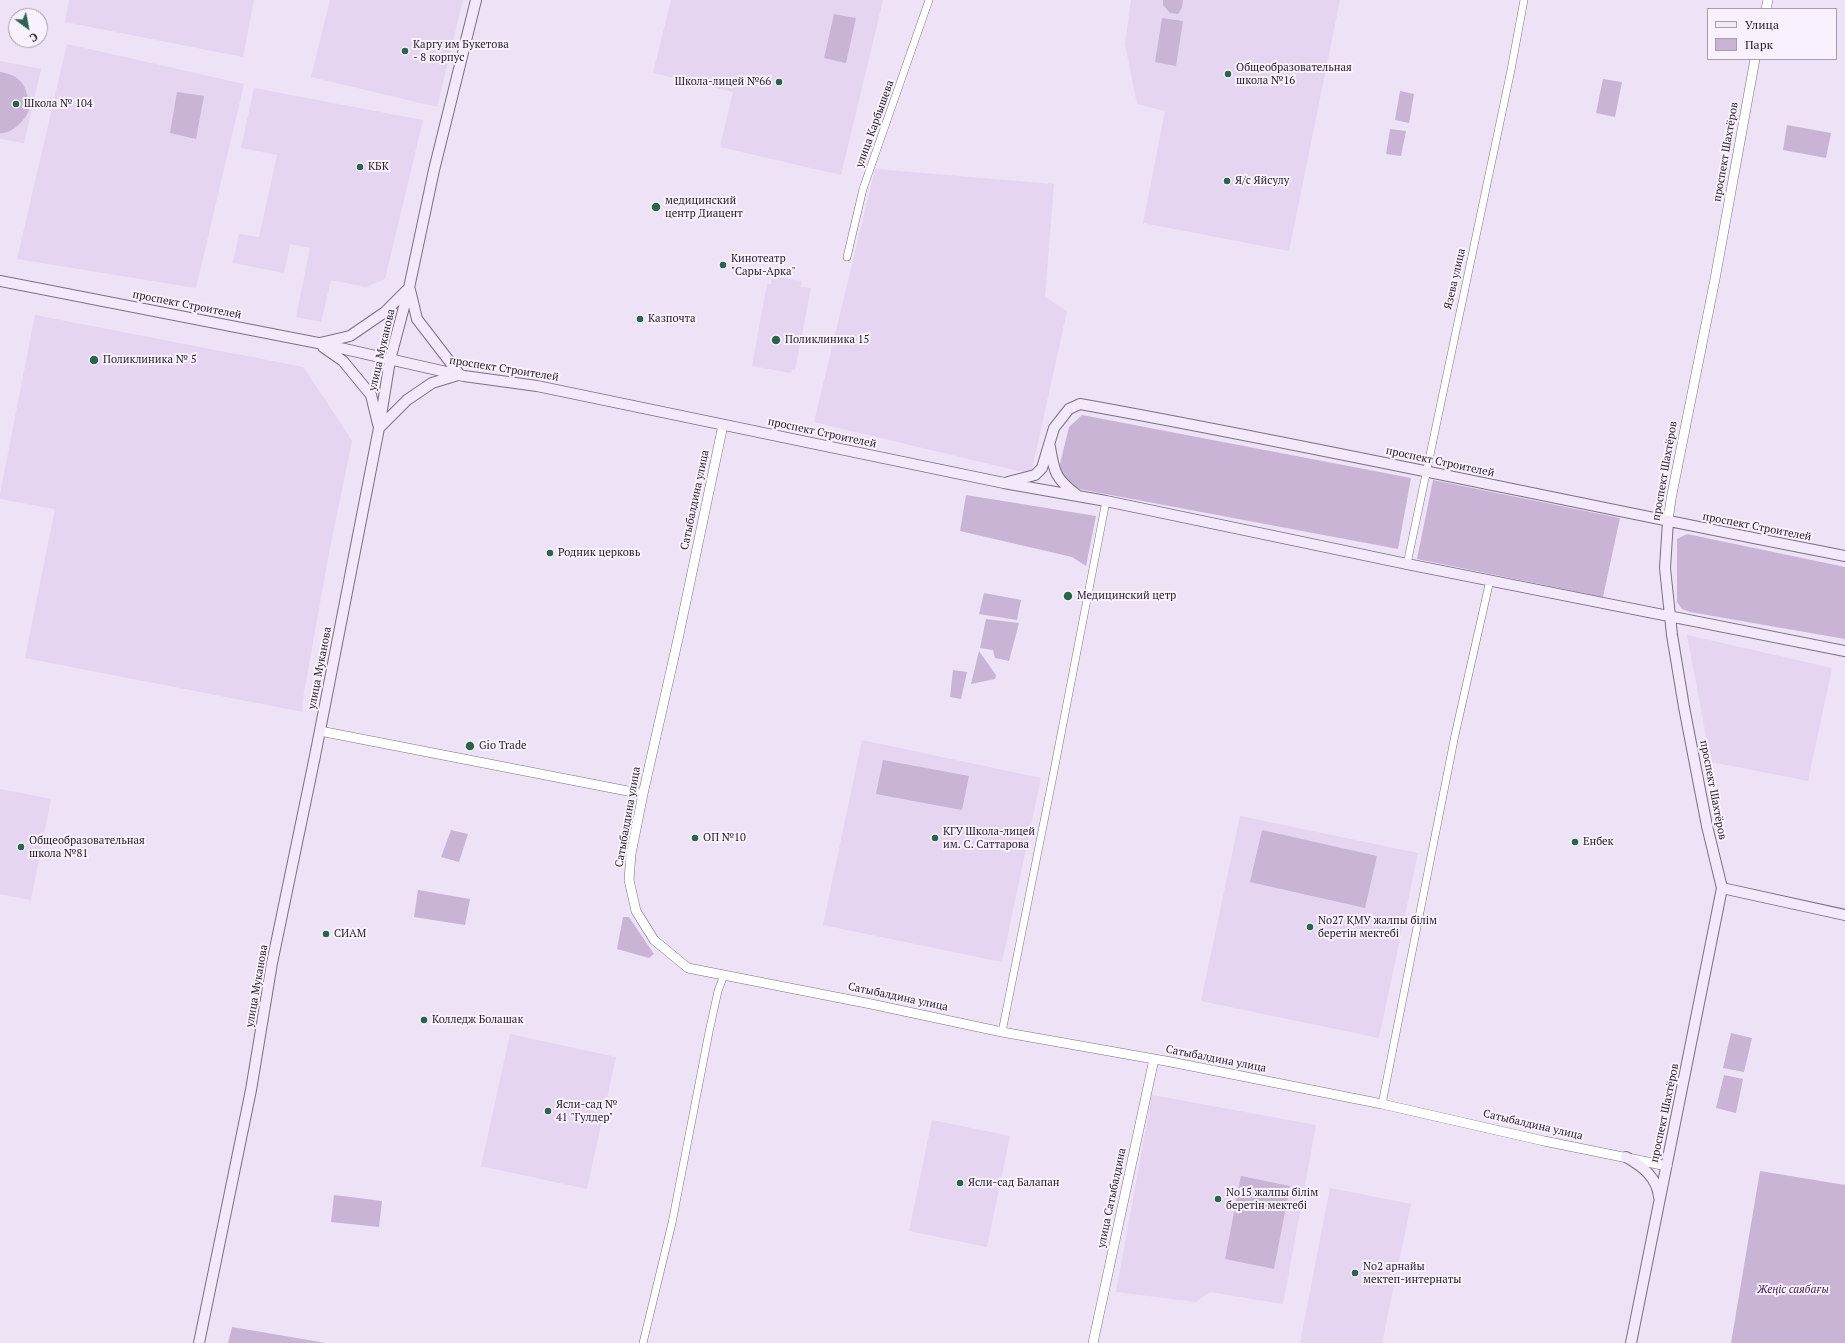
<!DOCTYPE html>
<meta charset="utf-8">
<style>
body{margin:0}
#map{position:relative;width:1845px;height:1343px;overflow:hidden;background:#eee2f6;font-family:"PT Serif",serif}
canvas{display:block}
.legend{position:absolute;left:1707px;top:8px;width:130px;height:52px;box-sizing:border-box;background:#f9f1fe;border:1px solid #a59fa9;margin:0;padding:5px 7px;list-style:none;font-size:12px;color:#28232a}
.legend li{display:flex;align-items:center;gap:8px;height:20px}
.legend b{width:20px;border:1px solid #a59fa9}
.north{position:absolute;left:8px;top:8px;width:40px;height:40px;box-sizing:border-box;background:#f9f1fe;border:1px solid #a59fa9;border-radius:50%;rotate:148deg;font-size:11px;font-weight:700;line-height:16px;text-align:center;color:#28232a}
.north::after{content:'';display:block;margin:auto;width:14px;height:18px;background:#2b634b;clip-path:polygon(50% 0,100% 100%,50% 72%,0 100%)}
</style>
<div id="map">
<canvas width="1845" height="1343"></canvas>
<ul class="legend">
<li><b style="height:5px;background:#f4e8fb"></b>Улица</li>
<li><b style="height:11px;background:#c9b4d6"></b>Парк</li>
</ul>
<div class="north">С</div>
</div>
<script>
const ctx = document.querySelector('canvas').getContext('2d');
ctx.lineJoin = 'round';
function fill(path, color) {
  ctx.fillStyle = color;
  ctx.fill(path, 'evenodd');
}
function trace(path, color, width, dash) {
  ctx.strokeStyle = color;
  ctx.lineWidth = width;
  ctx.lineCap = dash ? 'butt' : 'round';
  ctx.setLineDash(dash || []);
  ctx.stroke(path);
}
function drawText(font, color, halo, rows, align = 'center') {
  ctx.font = font + ' "PT Serif",serif';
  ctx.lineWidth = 4;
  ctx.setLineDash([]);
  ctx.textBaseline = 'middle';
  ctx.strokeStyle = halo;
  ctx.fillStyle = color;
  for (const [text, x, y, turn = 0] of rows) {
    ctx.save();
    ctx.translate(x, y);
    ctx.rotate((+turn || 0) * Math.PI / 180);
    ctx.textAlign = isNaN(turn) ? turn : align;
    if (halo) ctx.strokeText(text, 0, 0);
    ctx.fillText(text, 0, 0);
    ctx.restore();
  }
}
const built = new Path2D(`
 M 69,0 L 254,0 L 243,57 L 65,22 Z
 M 330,0 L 463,0 L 437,107 L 311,77 Z
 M 671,0 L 883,0 L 841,175 L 720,147 L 733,92 L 653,73 Z
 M 1131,0 L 1340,0 L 1289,251 L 1143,223 L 1165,111 L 1137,104 L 1125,44 Z
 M 67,44 L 244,84 L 196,288 L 17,259 Z
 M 0,61 L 41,69 L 24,143 L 0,139 Z
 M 254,88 L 423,120 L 385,279 L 366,287 L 331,280 L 321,322 L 296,317 L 310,248 L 290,244 L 284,273 L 233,263 L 239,234 L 259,237 L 277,155 L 241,148 Z
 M 875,169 L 1054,184 L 1045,297 L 1067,311 L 1031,474 L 814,422 Z
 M 772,276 L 802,281 L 801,287 L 811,288 L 795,370 L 792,370 L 791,373 L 752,366 L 767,284 L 771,284 Z
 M 35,315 L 303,367 L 324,398 L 352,441 L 328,558 L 302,704 L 303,712 L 25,658 L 55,509 L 0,499 L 0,494 Z
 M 1687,635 L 1832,668 L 1808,781 L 1711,762 Z
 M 862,740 L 1041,778 L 1002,962 L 823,925 Z
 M 0,789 L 51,799 L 31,900 L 0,894 Z
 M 1240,816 L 1418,853 L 1379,1038 L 1201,1001 Z
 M 510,1034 L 616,1057 L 587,1189 L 481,1166 Z
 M 1152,1095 L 1316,1125 L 1283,1304 L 1210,1292 L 1196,1302 L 1116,1292 Z
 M 932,1120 L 1010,1136 L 987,1247 L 909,1231 Z
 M 1330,1188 L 1411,1204 L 1382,1343 L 1300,1343 Z`);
const green = new Path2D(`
 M 1163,0 L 1183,0 L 1182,8 L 1178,14 L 1170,13 L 1163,5 Z
 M 834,14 L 856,18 L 846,63 L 824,58 Z
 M 1162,18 L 1183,21 L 1176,66 L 1155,62 Z
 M 0,72 C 17,75 25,81 28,99 C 29,102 30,106 29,109 C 27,119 11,135 0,133 Z
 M 1603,79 L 1622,82 L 1615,117 L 1596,113 Z
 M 1400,91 L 1414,94 L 1409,123 L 1395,120 Z
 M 177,92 L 204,96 L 196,139 L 170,133 Z
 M 1787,125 L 1831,133 L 1826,158 L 1783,150 Z
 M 1390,129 L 1406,131 L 1401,156 L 1386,154 Z
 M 1082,415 L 1411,478 L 1398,549 L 1079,489 L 1065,481 L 1059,468 L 1069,427 Z
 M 1433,480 L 1620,518 L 1603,597 L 1417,559 Z
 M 966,495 L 1096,516 L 1086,566 L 1072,557 L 960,531 Z
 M 1687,534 L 1845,567 L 1845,639 L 1690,612 L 1682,609 L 1677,602 L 1677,539 Z
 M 984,593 L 1021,600 L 1017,620 L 979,614 Z
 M 986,619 L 1019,623 L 1009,661 L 995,658 L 993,650 L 980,648 Z
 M 979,651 L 996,675 L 995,679 L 971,684 Z
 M 953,670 L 967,672 L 961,699 L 950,697 Z
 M 883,760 L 969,776 L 962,810 L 876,794 Z
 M 451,830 L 468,834 L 459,862 L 441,857 Z
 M 1262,830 L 1377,856 L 1365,908 L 1250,882 Z
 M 418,890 L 470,899 L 465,925 L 414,917 Z
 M 623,917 L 629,917 L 654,954 L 649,958 L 617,949 Z
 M 1731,1033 L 1752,1038 L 1744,1072 L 1723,1068 Z
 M 1724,1075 L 1743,1079 L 1736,1113 L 1716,1108 Z
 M 1760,1171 L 1845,1185 L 1845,1343 L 1731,1343 Z
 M 1241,1176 L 1290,1186 L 1274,1269 L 1225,1259 Z
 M 334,1195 L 382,1201 L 379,1227 L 331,1222 Z
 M 232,1327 L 326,1343 L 228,1343 Z`);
const minor = new Path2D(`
 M 847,257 L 863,189 L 929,0
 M 1407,564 L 1511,70 L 1524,0
 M 1002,1032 L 1052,781 L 1106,501
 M 1382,1104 L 1455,735 L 1490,580
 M 643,1343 L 672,1223 L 709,1032 L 718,991 L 724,975`);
const tertiary = new Path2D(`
 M 1766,9 L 1768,0
 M 723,425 L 678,639 L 643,794 L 631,854 L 629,880 L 636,911 L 654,940 L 688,968 L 871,1004 L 1002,1032 L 1171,1062 L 1382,1104 L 1544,1141 L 1667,1166
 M 1668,521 L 1671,499 L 1715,279 L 1755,59
 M 320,731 L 643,794
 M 1093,1343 L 1154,1059`);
const secondary = new Path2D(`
 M 0,281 L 318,343 L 464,376 L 537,386 L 1004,483 L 1106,501 L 1407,564 L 1845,651
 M 410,290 L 417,319 L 460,375
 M 320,343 L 350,336 L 385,312 L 408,289
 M 323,347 L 343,361 L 371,395 L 378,424
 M 379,428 L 407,400 L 432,383 L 458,375
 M 1050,447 C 1054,473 1056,479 1077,495
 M 1008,482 L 1035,475 L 1042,468 L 1054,428 L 1069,409 L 1080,404 C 1336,450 1590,507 1845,556
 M 1722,888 L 1845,915
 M 1626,1157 C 1642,1166 1657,1177 1659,1197
 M 199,1343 L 251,1090 L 272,963 L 315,756 L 379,428 L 390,360 L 409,288 L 434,170 L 476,0
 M 1631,1343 L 1722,888 L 1707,826 L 1684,707 L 1672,635 L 1665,568 L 1668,521`);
const markers = [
 [405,51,4,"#2b634b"],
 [1228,74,4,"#2b634b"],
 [779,82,4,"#2b634b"],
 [16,104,4,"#2b634b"],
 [360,167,4,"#2b634b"],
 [1227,181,4,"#2b634b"],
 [656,207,5,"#2b634b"],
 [723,265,4,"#2b634b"],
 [640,319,4,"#2b634b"],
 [776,340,5,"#2b634b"],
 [94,360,5,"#2b634b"],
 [550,553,4,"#2b634b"],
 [1068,596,5,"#2b634b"],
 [470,746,5,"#2b634b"],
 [695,838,4,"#2b634b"],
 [935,838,4,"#2b634b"],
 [1575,842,4,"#2b634b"],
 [21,847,4,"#2b634b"],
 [1310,927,4,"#2b634b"],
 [326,934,4,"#2b634b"],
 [424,1020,4,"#2b634b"],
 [548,1111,4,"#2b634b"],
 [960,1183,4,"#2b634b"],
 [1218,1199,4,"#2b634b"],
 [1355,1273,4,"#2b634b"]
];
const poiNames = [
 ["Каргу им Букетова",413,45],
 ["- 8 корпус",413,58],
 ["Общеобразовательная",1236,68],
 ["школа №16",1236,81],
 ["Школа-лицей №66",771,82,"right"],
 ["Школа № 104",24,104],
 ["КБК",368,167],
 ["Я/c Яйсулу",1235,181],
 ["медицинский",665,201],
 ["центр Диацент",665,214],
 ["Кинотеатр",731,259],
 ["\"Сары-Арка\"",731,272],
 ["Казпочта",648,319],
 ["Поликлиника 15",785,340],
 ["Поликлиника № 5",103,360],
 ["Родник церковь",558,553],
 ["Медицинский цетр",1077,596],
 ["Gio Trade",479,746],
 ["КГУ Школа-лицей",943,832],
 ["им. С. Саттарова",943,845],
 ["ОП №10",703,838],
 ["Общеобразовательная",29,841],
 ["школа №81",29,854],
 ["Енбек",1583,842],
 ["No27 ҚМУ жалпы білім",1318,921],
 ["беретін мектебі",1318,934],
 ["СИАМ",334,934],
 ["Колледж Болашак",432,1020],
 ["Ясли-сад №",556,1105],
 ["41 \"Гулдер\"",556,1118],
 ["Ясли-сад Балапан",968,1183],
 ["No15 жалпы білім",1226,1193],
 ["беретін мектебі",1226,1206],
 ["No2 арнайы",1363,1267],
 ["мектеп-интернаты",1363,1280]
];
const streetNames = [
 ["улица Карбышева",875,124,-70],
 ["проспект Шахтёров",1726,152,-80],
 ["Язева улица",1455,279,-77],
 ["проспект Строителей",187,305,11],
 ["улица Муканова",382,350,-77],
 ["проспект Строителей",504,369,9],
 ["проспект Строителей",822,433,12],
 ["проспект Строителей",1440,462,12],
 ["проспект Шахтёров",1665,471,-80],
 ["Сатыбалдина улица",695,500,-78],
 ["проспект Строителей",1757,527,11],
 ["улица Муканова",320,668,-79],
 ["проспект Шахтёров",1713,790,79],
 ["Сатыбалдина улица",628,817,-80],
 ["улица Муканова",257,986,-80],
 ["Сатыбалдина улица",898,997,12],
 ["Сатыбалдина улица",1216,1059,11],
 ["проспект Шахтёров",1665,1113,-78],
 ["Сатыбалдина улица",1533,1125,13],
 ["улица Сатыбалдина",1112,1198,-78]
];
const parkNames = [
 ["Жеңіс саябағы",1793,1290]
];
fill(built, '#e5d5f0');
fill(green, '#c9b4d6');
trace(minor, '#7c7082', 8);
trace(tertiary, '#7c7082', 10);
trace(secondary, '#7c7082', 12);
trace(minor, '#fff', 7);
trace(tertiary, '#fff', 9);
trace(secondary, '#f4e8fb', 10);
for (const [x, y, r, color] of markers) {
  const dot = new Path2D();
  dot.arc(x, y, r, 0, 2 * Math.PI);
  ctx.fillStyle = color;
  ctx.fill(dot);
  trace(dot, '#f9f1fe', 1.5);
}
drawText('11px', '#28232a', '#f9f1fe', poiNames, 'left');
drawText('11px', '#28232a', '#f9f1fe', streetNames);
drawText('italic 11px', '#411a54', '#f9f1fe', parkNames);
</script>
